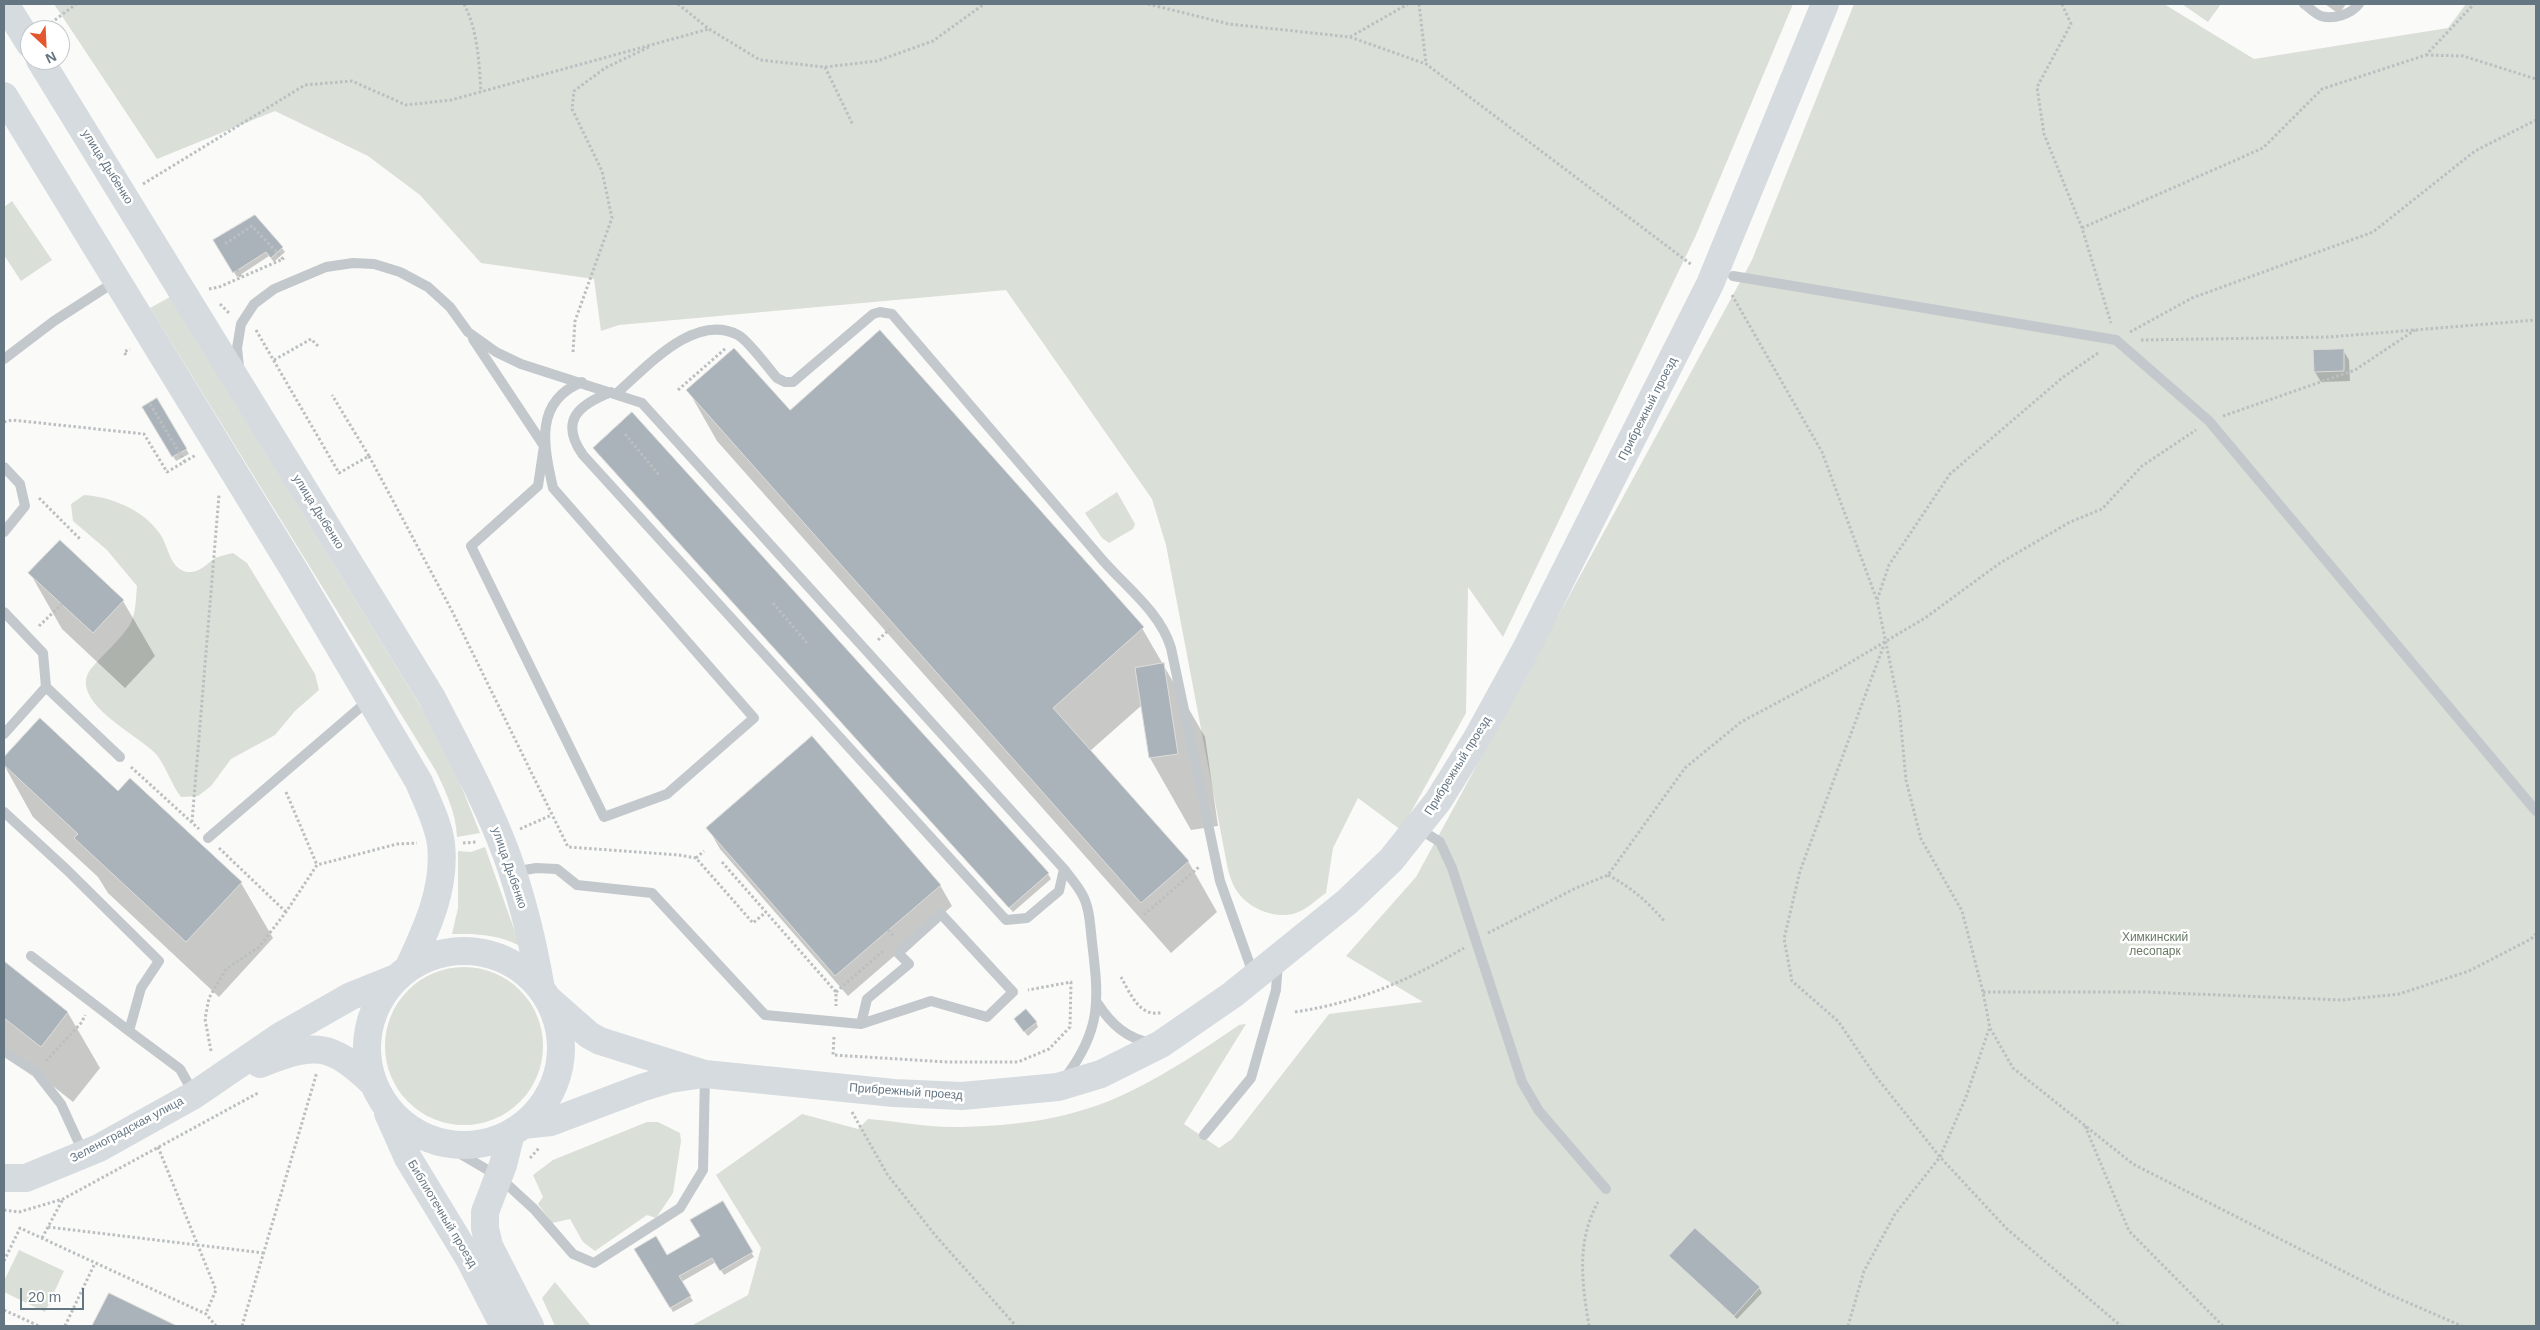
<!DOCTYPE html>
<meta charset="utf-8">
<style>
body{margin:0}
#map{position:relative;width:2540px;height:1330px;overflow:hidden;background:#fafaf8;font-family:Arial,sans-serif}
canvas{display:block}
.frame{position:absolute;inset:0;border:5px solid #657683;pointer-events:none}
.north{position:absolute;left:20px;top:20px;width:50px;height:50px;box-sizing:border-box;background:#fff;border:1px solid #c1c8cd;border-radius:50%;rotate:155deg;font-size:14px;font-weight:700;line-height:20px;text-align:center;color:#657683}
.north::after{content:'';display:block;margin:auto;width:18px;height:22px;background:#e4572e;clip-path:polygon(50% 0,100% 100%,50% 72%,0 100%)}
.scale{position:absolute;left:20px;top:1288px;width:64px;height:22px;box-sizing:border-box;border:2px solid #657683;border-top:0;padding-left:6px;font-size:15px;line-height:18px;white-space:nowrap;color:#657683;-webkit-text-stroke:4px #fff;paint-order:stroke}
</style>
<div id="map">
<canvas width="2540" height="1330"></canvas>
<div class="frame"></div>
<div class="north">N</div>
<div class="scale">20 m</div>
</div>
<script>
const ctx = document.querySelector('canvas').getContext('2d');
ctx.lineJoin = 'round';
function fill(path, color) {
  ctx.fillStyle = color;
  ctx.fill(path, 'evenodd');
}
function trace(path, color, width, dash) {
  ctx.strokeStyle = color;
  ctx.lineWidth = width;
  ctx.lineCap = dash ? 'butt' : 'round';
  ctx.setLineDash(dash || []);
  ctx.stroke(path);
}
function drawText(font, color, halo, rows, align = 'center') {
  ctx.font = font + ' Arial,sans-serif';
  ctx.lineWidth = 5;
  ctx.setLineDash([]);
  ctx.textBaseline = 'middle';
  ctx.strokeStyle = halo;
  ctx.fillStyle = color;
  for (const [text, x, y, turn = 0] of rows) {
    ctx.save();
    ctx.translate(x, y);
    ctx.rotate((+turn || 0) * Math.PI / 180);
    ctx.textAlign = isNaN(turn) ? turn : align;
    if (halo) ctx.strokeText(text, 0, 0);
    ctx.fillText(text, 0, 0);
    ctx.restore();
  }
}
const green = new Path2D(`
 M 54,4 L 1793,4 L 1696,235 L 1503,637 L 1468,587 L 1466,713 L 1401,830 L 1358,798 L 1333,848 L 1326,893 C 1317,899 1306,910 1296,913 C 1275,920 1246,908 1235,888 C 1232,883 1230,876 1228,870 L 1166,545 L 1152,499 L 1006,290 L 619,325 L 601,331 L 594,279 L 481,263 L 420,195 L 368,156 L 275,111 L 157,159 Z
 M 1854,4 L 2164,4 L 2254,59 L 2448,28 L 2466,4 L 2536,4 L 2536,1326 L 691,1326 L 748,1295 L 761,1248 L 716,1175 L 802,1114 L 858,1129 L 868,1119 C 896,1121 924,1127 952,1127 C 1012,1127 1075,1119 1129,1092 C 1168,1073 1204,1049 1239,1025 L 1246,1024 L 1184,1124 L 1219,1148 L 1232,1139 L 1329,1014 L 1423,1002 L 1346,956 L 1416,877 L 1752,260 Z
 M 2182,4 L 2221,4 L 2208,22 Z
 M 12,201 L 52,260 L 21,281 L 4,255 L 4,207 Z
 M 170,297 L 446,748 L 480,833 L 457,837 C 456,813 446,792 436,771 L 150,308 Z
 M 1117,492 L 1135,524 L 1133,529 L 1109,543 L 1102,538 L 1085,513 Z
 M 84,495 C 112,497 144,510 160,534 C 169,547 170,570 188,572 C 202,573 208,561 218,557 C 223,555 229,554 233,553 L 247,563 L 315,674 L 319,690 L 295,711 L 275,735 L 231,759 L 211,786 L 198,796 L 181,797 C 171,784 166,766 156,754 C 140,736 68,702 90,670 C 100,657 127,634 132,620 C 136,610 136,597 137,586 L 107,550 L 73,521 L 71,504 Z
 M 485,847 L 520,946 C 497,934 477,934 452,934 L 458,908 L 458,851 L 471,852 Z
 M385 1046a79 79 0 1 1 158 0a79 79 0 1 1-158 0Z
 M 647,1122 L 658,1122 L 680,1133 L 681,1141 L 673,1193 L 656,1218 L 647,1215 L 595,1251 L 583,1242 L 570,1219 L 552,1223 L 538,1204 L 543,1197 L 533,1175 L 553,1160 Z
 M 19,1250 L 64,1271 L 45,1312 L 4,1292 L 4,1281 Z
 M 555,1282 L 591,1326 L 555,1326 L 542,1298 Z`);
const shadow = new Path2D(`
 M 2325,4 L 2346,4 L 2339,14 Z
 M 215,240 L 282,248 L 285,252 L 274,262 L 269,256 L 237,277 Z
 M 2343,350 L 2349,360 L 2350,381 L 2321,382 L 2315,372 Z
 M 688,390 L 789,412 L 1142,628 L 1205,737 L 1218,826 L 1191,830 L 1150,758 L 1142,705 L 1090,751 L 1188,861 L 1217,912 L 1171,953 L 717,441 Z
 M 156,399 L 189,454 L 176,461 L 144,407 Z
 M 632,413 L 1048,874 L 1051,879 L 1013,912 L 597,453 L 595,449 Z
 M 30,573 L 123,601 L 155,656 L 125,688 L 62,629 Z
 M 40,720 L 118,793 L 130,780 L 241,883 L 273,938 L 219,997 L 108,893 L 98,877 L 33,817 L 4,765 L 4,759 Z
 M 708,828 L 940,885 L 952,906 L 848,996 L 720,849 Z
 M 4,962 L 68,1013 L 100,1068 L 73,1102 L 4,1047 Z
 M 1036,1022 L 1038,1027 L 1028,1036 L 1018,1024 Z
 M 722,1203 L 754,1257 L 724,1275 L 716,1262 L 681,1282 L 693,1301 L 673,1312 L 636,1249 L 666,1257 L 701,1237 Z
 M 1671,1256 L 1759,1288 L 1762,1293 L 1737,1319 Z
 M 110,1294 L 166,1322 L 168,1326 L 94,1326 Z`);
const building = new Path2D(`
 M 255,215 L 283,247 L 271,258 L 266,252 L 233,273 L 213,240 Z
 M 880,330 L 1144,627 L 1053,708 L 1189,861 L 1141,903 L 686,390 L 734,348 L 790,410 Z
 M 2344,349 L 2344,371 L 2314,372 L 2313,350 Z
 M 157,398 L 187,449 L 172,457 L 142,407 Z
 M 632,412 L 1049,873 L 1009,908 L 593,448 Z
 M 60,540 L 124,600 L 93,633 L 28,573 Z
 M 1164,663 L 1178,754 L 1149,758 L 1135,668 Z
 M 40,718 L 118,791 L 130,778 L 242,882 L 186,942 L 74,838 L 78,834 L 4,765 L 4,757 Z
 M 812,736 L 941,885 L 835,976 L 706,828 Z
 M 4,961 L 68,1012 L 41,1047 L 4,1018 Z
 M 1026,1009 L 1037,1022 L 1024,1032 L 1014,1019 Z
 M 723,1201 L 753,1252 L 720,1271 L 712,1258 L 679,1276 L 691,1296 L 670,1308 L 634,1249 L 656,1236 L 667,1255 L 700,1236 L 690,1220 Z
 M 1695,1228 L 1760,1287 L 1734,1316 L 1669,1256 Z
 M 109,1293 L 177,1326 L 92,1326 Z`);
const path = new Path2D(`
 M 464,4 C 478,31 479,62 481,92
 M 678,4 L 709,29 L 760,60 L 825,67 L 877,61 L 933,41 L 984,4
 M 1148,4 L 1229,24 L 1350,37 L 1426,64 L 1692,265
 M 1419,4 L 1426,64
 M 2062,4 L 2071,24 L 2037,87 L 2044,134 L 2082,228 L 2111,323
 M 47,26 L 76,4
 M 1350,37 L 1408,4
 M 2426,55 L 2463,56 L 2536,79
 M 825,67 L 853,125
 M 143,184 L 305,85 L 352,81 L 406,105 L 451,100 L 709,29
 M 2082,228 L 2263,148 L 2322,89 L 2426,55 L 2474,4
 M 237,270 L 241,277
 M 209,289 L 219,287 L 283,259 L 252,226 L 223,245
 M 1732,295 L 1822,452 L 1877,600
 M 220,304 L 230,314
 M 256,330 L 339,473 L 369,456 L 332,395
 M 2130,332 L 2192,298 L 2373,232 L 2475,151 L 2536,120
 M 2141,340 L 2329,337 L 2536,320
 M 573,352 L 575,321 L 612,218 L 602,171 L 572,109 L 574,91 L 605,68 L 649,47
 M 2098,353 L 2062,378 L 1950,474 L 1889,565 L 1877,600 L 1899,706 L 1906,780 L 1921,839 L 1962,911 L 1983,992 L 1990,1028 L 2013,1068 L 2133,1164 L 2388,1294 L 2462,1326
 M 126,355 L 124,352 L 130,349
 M 274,360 L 311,339 L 318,346
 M 678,390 L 726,348
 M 150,404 L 185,462
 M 2223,416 L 2355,370 L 2415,330
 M 4,422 L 12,420 L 144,434 L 167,472 L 196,455
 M 625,434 L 659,475
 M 369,456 L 451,609 L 568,847 L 679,855 L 696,858 L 753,923 L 766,912
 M 39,498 L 81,540
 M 773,603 L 807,643
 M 39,626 L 62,604
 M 878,640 L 890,629
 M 1885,642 L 1800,871 L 1784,939 L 1792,981 L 1838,1021 L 1874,1074 L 1940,1157 L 2007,1229 L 2121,1326
 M 131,767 L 199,829
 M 286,792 L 317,865
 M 192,822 L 219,495
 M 520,829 L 552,815
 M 463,843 L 477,842
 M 219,848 L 286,912
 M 696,858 L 704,851
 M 722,862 L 836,992 L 836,1006
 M 1608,875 C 1632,888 1648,902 1665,922
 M 1144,915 L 1200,866
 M 888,930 L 894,937
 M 1488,933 L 1576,888 L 1608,875 L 1685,768 L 1741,722 L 1829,675 L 1925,618 L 2000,563 L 2070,522 L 2102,509 L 2142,466 L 2196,430
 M 1121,977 C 1130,993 1140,1019 1163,1012
 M 836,992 L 883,951
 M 1983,992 L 2145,992 L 2342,1000 L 2399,994 L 2469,971 L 2531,939 L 2536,934
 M 1295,1012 C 1360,1002 1407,981 1464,948
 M 4,1019 L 4,1018
 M 834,1037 L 833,1055 L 947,1062 L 1018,1062 L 1049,1049 L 1070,1027 L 1071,982 L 1028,990
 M 211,1051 L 205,1019 L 209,998 L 226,969 L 259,947 L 286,912 L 317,865 L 397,844 L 417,843
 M 46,1061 L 82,1022 L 85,1015
 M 852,1112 L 887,1174 L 935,1235 L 1016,1326
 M 2085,1126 L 2129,1231 L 2223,1326
 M 158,1147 L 216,1290 L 206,1313
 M 530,1158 L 539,1148
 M 4,1210 L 19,1212 L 63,1199 L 258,1093
 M 48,1227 L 264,1253
 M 42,1238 L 63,1199
 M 4,1261 L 20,1228 L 206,1314 L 216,1326
 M 4,1310 L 39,1326
 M 65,1326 L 95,1263
 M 164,1326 L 165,1326
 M 242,1326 L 317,1072
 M 1589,1326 C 1582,1283 1576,1242 1598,1202
 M 1848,1326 L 1864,1271 L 1895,1214 L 1940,1157 L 1966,1097 L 1989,1029`);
const lane = new Path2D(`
 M 2304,4 C 2309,7 2315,14 2321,16 C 2334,20 2351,14 2359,4
 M 1733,276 L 2116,340 L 2209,421 L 2536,811
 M 473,339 L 544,446 L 538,486 L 471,546 L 604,817 L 667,794 L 754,718 L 553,488 C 544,447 533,402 582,382
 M 4,359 L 54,321 L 116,281
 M 239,367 L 237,348 L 241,324 L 254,304 L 274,289 L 326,267 L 353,263 L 374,264 L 400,272 L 428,287 L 450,307 L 468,332 L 496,352 L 521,364 L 642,403 L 1064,869 C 1070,877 1077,885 1082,894 C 1090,908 1090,926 1092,942 C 1099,1000 1102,1030 1064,1079
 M 611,392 C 578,405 559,421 583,455 L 1006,920 L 1027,918 L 1059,891 L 1064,869
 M 616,394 C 646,368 694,312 738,335 C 748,340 769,369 777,378 L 785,382 L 793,382 L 873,314 L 880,312 L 892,314 C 961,395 1030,476 1099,556 C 1123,585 1160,611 1171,648 L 1220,881 L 1254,976
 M 4,467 L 20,484 L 25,506 L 4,532
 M 4,612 L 43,653 L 46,687 L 120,757
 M 4,734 L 46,687
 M 4,812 L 67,870 L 159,961 L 141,988 L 129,1031 L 180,1069 L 194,1094
 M 1418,828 L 1440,842 L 1452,868 L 1522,1082 L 1539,1111 L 1606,1189
 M 208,838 L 370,699
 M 514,872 L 536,868 L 557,869 L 577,885 L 652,893 L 765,1015 L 861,1024 L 931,1001 L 987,1017 L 1013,992 L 941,914 L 898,953 L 909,964 L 867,999 L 861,1024
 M 31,956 L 129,1031
 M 1098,1004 C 1111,1024 1127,1039 1152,1043
 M 4,1051 L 36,1072 L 61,1104 L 84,1154
 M 1204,1135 L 1251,1078 L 1276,990 L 1278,962
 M 440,1142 L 498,1176 L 534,1209 L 573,1254 L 594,1263 L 680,1208 L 703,1170 L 705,1075`);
const secondary = new Path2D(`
 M 5,4 L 30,44
 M 40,60 L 432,698 C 458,749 486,800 506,853 C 522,897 533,942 541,989
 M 4,96 L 294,570 L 419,782 C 427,802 438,822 441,844 C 446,889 426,930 408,969
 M367 1048a97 97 0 1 1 194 0a97 97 0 1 1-194 0Z
 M 547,998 L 589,1035 L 600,1041 L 705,1074 L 894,1093 L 962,1096 L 1058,1087 L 1101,1074 L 1161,1044 L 1232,995 L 1347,902 L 1391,860 L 1438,801 L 1476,740 L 1526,649 L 1710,284 L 1825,4
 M 260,1064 C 315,1042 330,1042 374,1084
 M 388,1113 L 408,1158 L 470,1260 L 504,1326
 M 523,1125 L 551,1122 L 641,1088 L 670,1079 L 704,1074
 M 511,1133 L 503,1165 L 485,1212 L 485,1228 L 489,1246 L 530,1326
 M 4,1178 L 26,1178 L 99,1148 L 194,1095 L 279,1037 L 351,996 L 396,978`);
const streetNames = [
 ["улица Дыбенко",107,167,58],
 ["Прибрежный проезд",1648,409,-63],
 ["улица Дыбенко",318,512,58],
 ["Прибрежный проезд",1458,766,-58],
 ["улица Дыбенко",509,868,71],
 ["Прибрежный проезд",906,1092,4],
 ["Зеленоградская улица",127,1130,-28],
 ["Библиотечный проезд",442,1214,59]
];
const parkNames = [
 ["Химкинский",2155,938],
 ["лесопарк",2155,952]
];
fill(green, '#dadfd7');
fill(shadow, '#0003');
fill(building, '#aab3b9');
trace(building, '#dcdcda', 1);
trace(path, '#bbbfc2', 3, [2.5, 2.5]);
trace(lane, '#c3c8cc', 10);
trace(secondary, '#d6dbdf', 28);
drawText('12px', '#657683', '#fff', streetNames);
drawText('12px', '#687a64', '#fff', parkNames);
</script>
